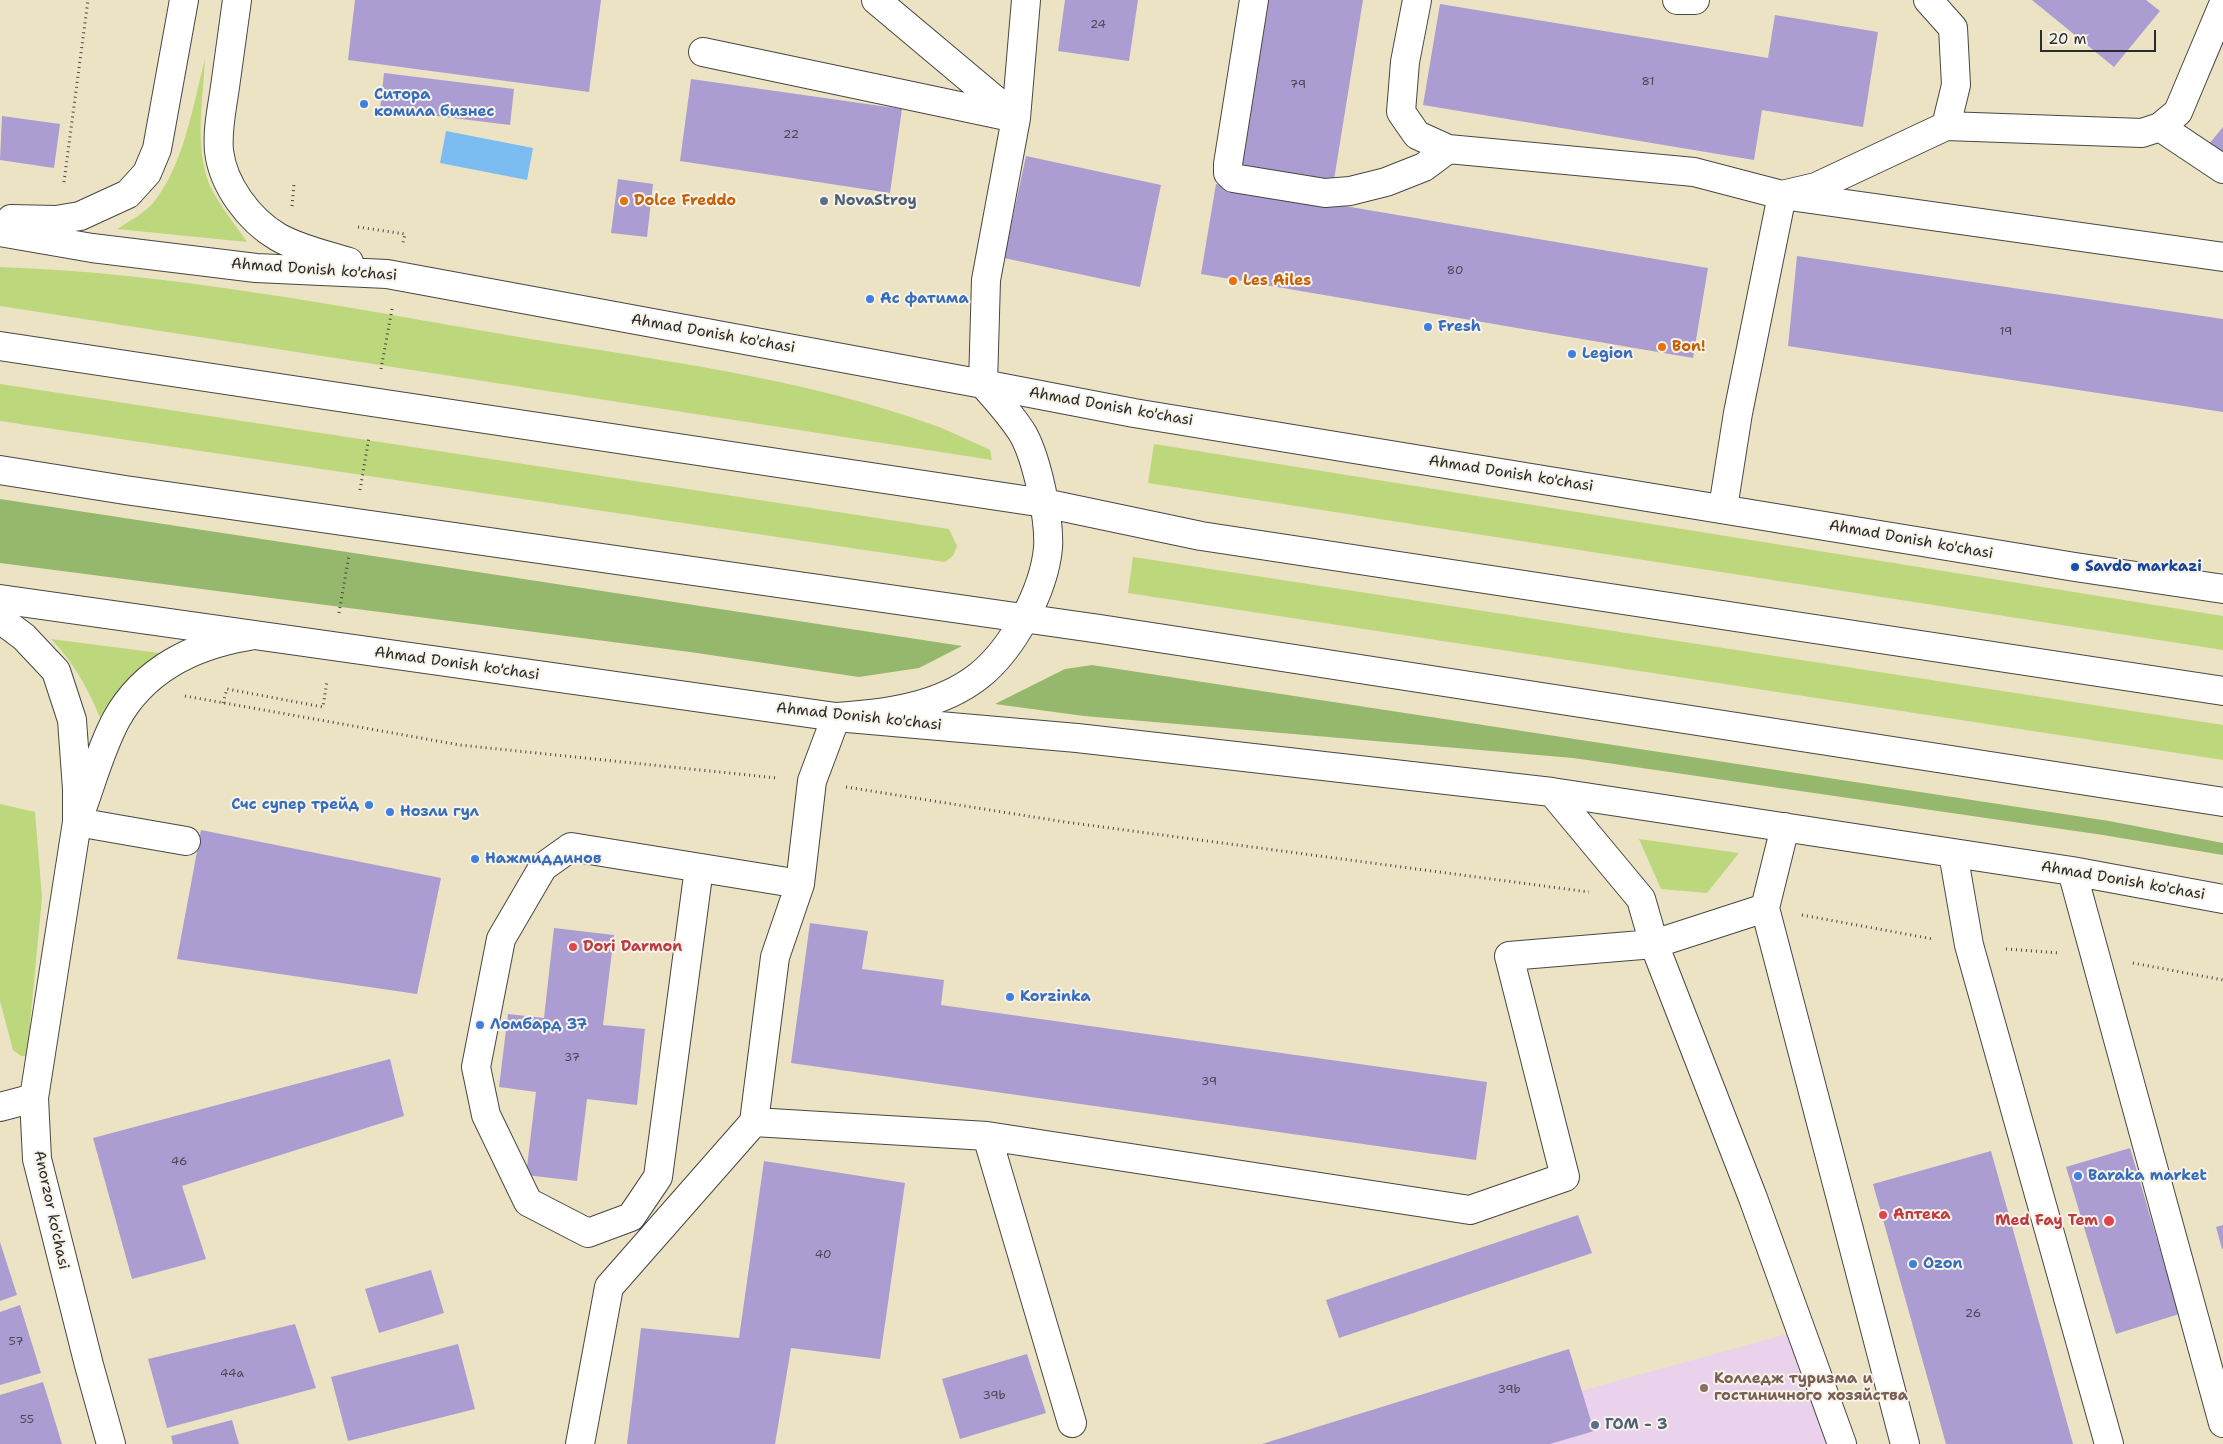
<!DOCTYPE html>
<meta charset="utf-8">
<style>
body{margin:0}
#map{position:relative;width:2223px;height:1444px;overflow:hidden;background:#ebe3c4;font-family:"Shantell Sans",sans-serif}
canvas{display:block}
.scale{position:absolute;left:2040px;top:30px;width:116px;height:22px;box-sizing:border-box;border:2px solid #2b2b2b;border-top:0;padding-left:6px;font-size:15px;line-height:18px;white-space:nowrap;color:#2b2b2b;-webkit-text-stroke:4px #f7f3e8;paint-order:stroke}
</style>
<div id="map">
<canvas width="2223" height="1444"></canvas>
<div class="scale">20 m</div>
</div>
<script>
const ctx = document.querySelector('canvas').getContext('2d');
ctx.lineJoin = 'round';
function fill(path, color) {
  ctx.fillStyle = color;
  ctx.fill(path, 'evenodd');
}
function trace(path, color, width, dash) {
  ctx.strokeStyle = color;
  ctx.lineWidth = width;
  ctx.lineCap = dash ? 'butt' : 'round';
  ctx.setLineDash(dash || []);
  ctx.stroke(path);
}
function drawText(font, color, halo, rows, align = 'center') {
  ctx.font = font + ' "Shantell Sans",sans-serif';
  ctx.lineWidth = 4;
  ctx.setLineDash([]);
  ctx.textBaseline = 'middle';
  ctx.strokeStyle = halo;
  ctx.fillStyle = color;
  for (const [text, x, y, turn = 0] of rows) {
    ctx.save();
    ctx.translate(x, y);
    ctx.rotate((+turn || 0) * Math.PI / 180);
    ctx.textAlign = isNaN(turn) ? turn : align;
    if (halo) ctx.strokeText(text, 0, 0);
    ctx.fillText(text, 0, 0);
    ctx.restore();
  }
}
const built = new Path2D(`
 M 1798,1331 L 1833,1444 L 1389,1444 Z`);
const green = new Path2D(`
 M 205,59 C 203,100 194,147 210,186 C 219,205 235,224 247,242 L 117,229 C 131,220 147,212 157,198 C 185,159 193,105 205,59 Z
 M 0,267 C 173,273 343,307 513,336 C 655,360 803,377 939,427 C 956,434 973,442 990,450 L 992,460 L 0,306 Z
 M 0,384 L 949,529 L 957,546 L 953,556 L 945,562 L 0,421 Z
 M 1154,444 L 2223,616 L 2223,650 L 1148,483 Z
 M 1133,557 L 2223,725 L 2223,760 L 1128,593 Z
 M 51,639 L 160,653 C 135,672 116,691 100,718 C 88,688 74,663 51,639 Z
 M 0,804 L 35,812 L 42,898 L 30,1023 L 32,1056 L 21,1056 L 13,1050 L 0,1001 Z
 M 1639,839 L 1739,853 L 1707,893 L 1661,889 Z`);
const forest = new Path2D(`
 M 0,499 L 962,646 L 919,668 L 859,677 L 690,652 L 0,563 Z
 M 1092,665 L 2109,821 L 2223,843 L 2223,855 L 2103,835 L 1573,758 L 1084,716 L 995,704 L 1065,669 Z`);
const water = new Path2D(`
 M 446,131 L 533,148 L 527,180 L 440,163 Z`);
const building = new Path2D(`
 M 355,0 L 601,0 L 589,92 L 348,60 Z
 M 1065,0 L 1138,0 L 1129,61 L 1058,51 Z
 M 1261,0 L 1363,0 L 1333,186 L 1234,170 Z
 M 2032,0 L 2146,0 L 2160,11 L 2114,67 Z
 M 1440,4 L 1768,58 L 1775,15 L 1878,32 L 1863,127 L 1762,110 L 1754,160 L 1423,105 Z
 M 384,73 L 514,89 L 510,125 L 380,109 Z
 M 691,79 L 902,109 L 890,193 L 680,161 Z
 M 2,116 L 60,124 L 54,168 L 0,160 Z
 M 2223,127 L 2223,155 L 2209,144 Z
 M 1026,156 L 1161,185 L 1140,287 L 1004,258 Z
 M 618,179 L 653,184 L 647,237 L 611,233 Z
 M 1216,184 L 1708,268 L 1693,358 L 1201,274 Z
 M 1797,256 L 2223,319 L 2223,412 L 1788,346 Z
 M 201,830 L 441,878 L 417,994 L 177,959 Z
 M 810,923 L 868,931 L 862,969 L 944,980 L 941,1005 L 1487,1082 L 1476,1160 L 791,1063 Z
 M 554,928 L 614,935 L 603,1025 L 645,1029 L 637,1105 L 587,1099 L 577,1181 L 526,1175 L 536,1092 L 499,1087 L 508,1014 L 544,1018 Z
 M 390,1059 L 404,1116 L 182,1186 L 206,1259 L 132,1279 L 93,1138 Z
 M 2130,1148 L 2179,1314 L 2116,1334 L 2066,1167 Z
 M 1991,1151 L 2073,1444 L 1946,1444 L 1873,1184 Z
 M 764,1161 L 905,1183 L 880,1359 L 791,1348 L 775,1444 L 627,1444 L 641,1328 L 739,1338 Z
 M 1578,1215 L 1592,1253 L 1339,1338 L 1326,1300 Z
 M 2223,1225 L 2223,1249 L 2222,1249 L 2216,1227 Z
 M 0,1242 L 17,1295 L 0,1301 Z
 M 431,1270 L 444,1313 L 379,1333 L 365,1289 Z
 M 20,1305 L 41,1373 L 0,1385 L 0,1312 Z
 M 295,1324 L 316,1388 L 167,1428 L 148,1359 Z
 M 458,1344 L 475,1409 L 348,1441 L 331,1377 Z
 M 1569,1349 L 1594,1431 L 1550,1444 L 1262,1444 Z
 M 1027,1354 L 1046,1413 L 960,1439 L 942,1379 Z
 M 43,1382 L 62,1444 L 0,1444 L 0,1395 Z
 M 232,1420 L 239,1444 L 173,1444 L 171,1436 Z`);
const path = new Path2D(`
 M 64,182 L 88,0
 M 292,206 L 294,184
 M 358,227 L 405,234 L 403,243
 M 381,369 L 392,309
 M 360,490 L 369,437
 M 339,613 L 349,555
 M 185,696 L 460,745 L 777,778
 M 223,703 L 227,689 L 323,707 L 327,681
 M 846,787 L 1065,822 L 1589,892
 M 1802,915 L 1933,939
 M 2006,949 L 2060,953
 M 2133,963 L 2223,980`);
const minor = new Path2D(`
 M 876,0 L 1013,115
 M 1026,0 L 1016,118 L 986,280 L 983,384 L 1134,413 L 2075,567 L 2223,589
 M 1254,0 L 1228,164 L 1228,173 L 1233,178 L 1325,193 L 1350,191 L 1386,182 L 1424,167 L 1448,149
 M 1417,0 L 1405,62 L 1401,112 L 1417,135 L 1448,149 L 1694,172 L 1782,195 L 1816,187 L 1946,126 L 1956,85 L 1953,28 L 1928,0
 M 1677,0 L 1695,0
 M 703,52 L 1016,118
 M 1946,126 L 2142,133 L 2160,127 L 2178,112 L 2223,5
 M 2160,127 L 2223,169
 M 1723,508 L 1738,413 L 1782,195 L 2223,257
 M 0,619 L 24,637 L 56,671 L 72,720 L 77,789 L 77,822 L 186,841
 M 1552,792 L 1641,899 L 1654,944 L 1753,1198 L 1842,1444
 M 1785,827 L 1765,908 L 1905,1444
 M 1953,853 L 1969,945 L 2109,1444
 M 699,868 L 658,1177 L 631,1217 L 588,1233 L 528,1202 L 486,1115 L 476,1067 L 501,939 L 543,867 L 571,847 L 800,884
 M 2072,871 L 2223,1423
 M 0,1107 L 34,1098
 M 754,1122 L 987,1136 L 1470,1210 L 1565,1177 L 1509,956 L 1654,944 L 1765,908
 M 987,1136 L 1072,1423
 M 111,1444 L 89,1365 L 37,1159 L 34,1098 L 77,822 C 90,789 99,752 116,720 C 144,669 195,645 249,636
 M 580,1444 L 609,1287 L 754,1122 L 775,957 L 800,884 L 812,781 L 836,717 L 1077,738 L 1552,792 L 2072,871 L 2223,899`);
const major = new Path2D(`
 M 237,0 C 233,29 229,58 225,87 C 222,108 217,130 219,151 C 223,185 249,220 278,237 C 299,249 326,255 349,262
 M 11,219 L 56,220 L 80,216 L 128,194 L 147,173 L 157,149 L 184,0
 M 0,232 L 92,248 L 256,268 L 387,274 L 983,384 C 997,400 1012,416 1023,434 C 1037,459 1050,520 1048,548 C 1044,591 1013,648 980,675 C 940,707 885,714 836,717 L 0,599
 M 0,346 L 1044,503 L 1201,536 L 2223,691
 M 0,470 L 125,490 L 1100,629 L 2223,802`);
const markers = [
 [364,104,5,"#3f7fe0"],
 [624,201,5,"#e8710a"],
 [824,201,5,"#5c6f8a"],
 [1233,281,5,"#e8710a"],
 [870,299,5,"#3f7fe0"],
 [1428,327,5,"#3f7fe0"],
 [1662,347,5,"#e8710a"],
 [1572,354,5,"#3f7fe0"],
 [2075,567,5,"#1a4fb4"],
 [369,805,5,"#3f7fe0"],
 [390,812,5,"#3f7fe0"],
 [475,859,5,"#3f7fe0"],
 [573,947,5,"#e0444e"],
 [1010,997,5,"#3f7fe0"],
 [480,1025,5,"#3f7fe0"],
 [2078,1176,5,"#3f7fe0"],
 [1883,1215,5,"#e0444e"],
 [2109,1221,6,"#e0444e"],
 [1913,1264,5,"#3f7fe0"],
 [1704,1388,5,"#8d6e63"],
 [1595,1425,5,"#5c6f8a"]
];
const numberNames = [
 ["24",1098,25],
 ["81",1648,82],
 ["79",1298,85],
 ["22",791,135],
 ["80",1455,271],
 ["19",2006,332],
 ["37",572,1058],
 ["39",1209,1082],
 ["46",179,1162],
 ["40",823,1255],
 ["26",1973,1314],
 ["57",16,1342],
 ["44а",232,1374],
 ["39b",1509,1390],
 ["39b",994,1396],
 ["55",27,1420]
];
const shopNames = [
 ["Ситора",374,95],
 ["комила бизнес",374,112],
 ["Ас фатима",880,299],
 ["Fresh",1438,327],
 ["Legion",1582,354],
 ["Счс супер трейд",359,805,"right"],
 ["Нозли гул",400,812],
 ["Нажмиддинов",485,859],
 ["Korzinka",1020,997],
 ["Ломбард 37",490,1025],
 ["Baraka market",2088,1176],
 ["Ozon",1923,1264]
];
const foodNames = [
 ["Dolce Freddo",634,201],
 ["Les Ailes",1243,281],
 ["Bon!",1672,347]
];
const serviceNames = [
 ["NovaStroy",834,201],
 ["ГОМ - 3",1605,1425]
];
const streetNames = [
 ["Ahmad Donish ko'chasi",314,270,4],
 ["Ahmad Donish ko'chasi",713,334,10],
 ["Ahmad Donish ko'chasi",1111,407,10],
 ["Ahmad Donish ko'chasi",1511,474,9],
 ["Ahmad Donish ko'chasi",1911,540,10],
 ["Ahmad Donish ko'chasi",457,664,8],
 ["Ahmad Donish ko'chasi",859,717,6],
 ["Ahmad Donish ko'chasi",2123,881,10],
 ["Anorzor ko'chasi",51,1210,78]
];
const transitNames = [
 ["Savdo markazi",2085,567]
];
const healthNames = [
 ["Dori Darmon",583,947],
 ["Аптека",1893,1215],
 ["Med Fay Tem",2098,1221,"right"]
];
const educationNames = [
 ["Колледж туризма и",1714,1379],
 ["гостиничного хозяйства",1714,1396]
];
fill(built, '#ead1ec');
fill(green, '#bdd77c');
fill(forest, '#96b86c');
fill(water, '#7bbdf1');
fill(building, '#ab9dd1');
trace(minor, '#484742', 30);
trace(major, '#484742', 30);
trace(path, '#484742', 3, [1, 4]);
trace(minor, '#fff', 28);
trace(major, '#fff', 28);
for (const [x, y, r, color] of markers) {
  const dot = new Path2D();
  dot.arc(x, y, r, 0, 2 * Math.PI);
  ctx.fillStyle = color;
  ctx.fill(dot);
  trace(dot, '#f7f3e8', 2);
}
drawText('12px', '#4b4854', null, numberNames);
drawText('bold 15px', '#366cbe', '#f7f3e8', shopNames, 'left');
drawText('bold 15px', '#c56008', '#f7f3e8', foodNames, 'left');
drawText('bold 15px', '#4e5e75', '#f7f3e8', serviceNames, 'left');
drawText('15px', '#2b2b2b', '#f7f3e8', streetNames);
drawText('bold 15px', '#164399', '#f7f3e8', transitNames, 'left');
drawText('bold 15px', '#be3a42', '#f7f3e8', healthNames, 'left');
drawText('bold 15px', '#785e54', '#f7f3e8', educationNames, 'left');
</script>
